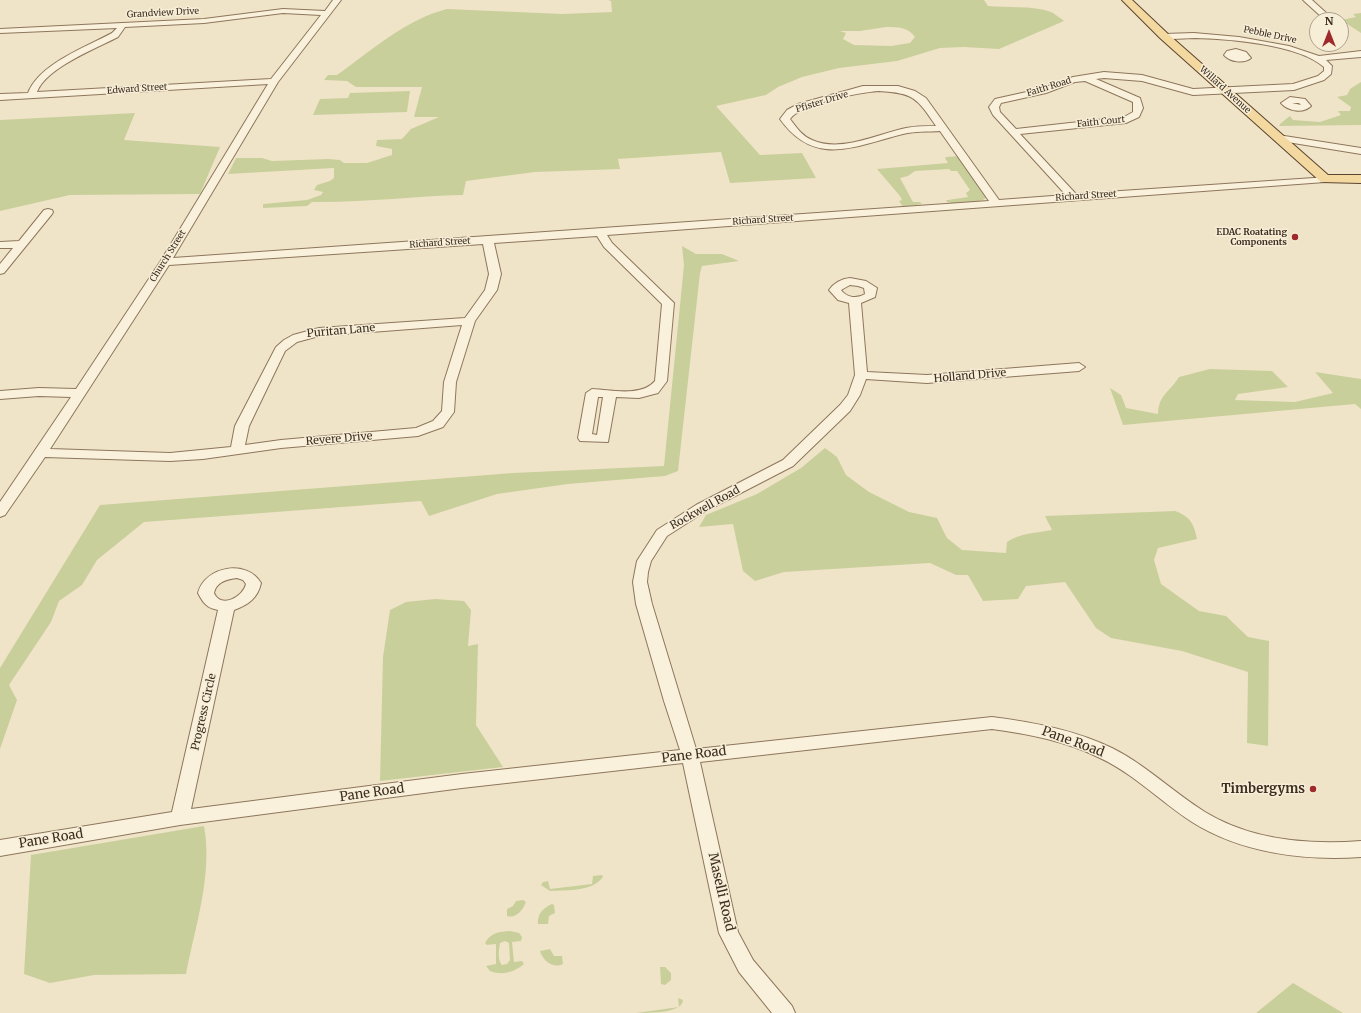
<!DOCTYPE html>
<style>
body{margin:0}
#map{position:relative;width:1361px;height:1013px;overflow:hidden;background:#f0e4c8;font-family:Merriweather,serif}
canvas{display:block}
.north{position:absolute;left:1309px;top:12px;width:40px;height:40px;box-sizing:border-box;background:#f7eed8;border:1px solid #ada18e;border-radius:50%;rotate:0deg;font-size:11px;font-weight:700;line-height:16px;text-align:center;color:#3d2e20}
.north::after{content:'';display:block;margin:auto;width:14px;height:18px;background:#9e2a2b;clip-path:polygon(50% 0,100% 100%,50% 72%,0 100%)}
</style>
<div id="map">
<canvas width="1361" height="1013"></canvas>
<div class="north">N</div>
</div>
<script>
const ctx = document.querySelector('canvas').getContext('2d');
ctx.lineJoin = 'round';
function fill(path, color) {
  ctx.fillStyle = color;
  ctx.fill(path, 'evenodd');
}
function trace(path, color, width, dash) {
  ctx.strokeStyle = color;
  ctx.lineWidth = width;
  ctx.lineCap = dash ? 'butt' : 'round';
  ctx.setLineDash(dash || []);
  ctx.stroke(path);
}
function drawText(font, color, halo, rows, align = 'center') {
  ctx.font = font + ' Merriweather,serif';
  ctx.lineWidth = 3;
  ctx.setLineDash([]);
  ctx.textBaseline = 'middle';
  ctx.strokeStyle = halo;
  ctx.fillStyle = color;
  for (const [text, x, y, turn = 0] of rows) {
    ctx.save();
    ctx.translate(x, y);
    ctx.rotate((+turn || 0) * Math.PI / 180);
    ctx.textAlign = isNaN(turn) ? turn : align;
    if (halo) ctx.strokeText(text, 0, 0);
    ctx.fillText(text, 0, 0);
    ctx.restore();
  }
}
const green = new Path2D(`
 M 608,0 L 984,0 L 988,6 C 1008,8 1032,5 1051,12 C 1055,14 1060,18 1064,21 L 999,49 L 963,47 L 940,48 L 897,61 L 839,68 L 802,77 L 778,87 L 766,95 L 716,106 L 760,155 L 802,153 L 816,178 L 730,183 L 721,152 L 618,159 L 620,169 L 535,172 L 466,181 L 463,195 C 412,196 363,203 312,202 L 307,206 L 263,208 L 263,204 L 307,200 L 321,195 L 323,192 L 314,190 L 317,185 L 330,181 L 334,178 L 334,168 L 228,174 L 236,158 L 262,158 L 272,161 L 328,159 L 340,160 L 344,163 L 367,163 L 392,155 L 392,149 L 376,146 L 377,140 L 402,139 L 411,129 L 439,117 L 414,117 L 422,87 L 356,87 L 347,81 L 324,80 L 328,75 L 337,75 C 371,51 406,19 447,9 L 562,14 L 612,12 L 611,1 ZM 886,27 C 898,27 908,27 915,37 L 910,43 L 891,46 L 854,45 L 843,39 L 846,33 L 840,31 L 860,31 Z
 M 1361,13 L 1361,33 L 1341,20 L 1356,17 L 1353,14 Z
 M 1361,82 L 1361,125 L 1279,126 L 1281,123 L 1290,116 L 1293,120 L 1320,122 L 1341,115 L 1338,111 L 1350,111 L 1351,107 L 1337,97 L 1347,95 L 1350,89 Z
 M 410,91 L 407,112 L 313,115 L 320,99 L 348,98 L 350,93 Z
 M 135,113 L 124,140 L 220,147 L 200,194 L 70,195 L 0,211 L 0,120 Z
 M 959,156 L 987,197 C 981,204 956,205 947,202 L 946,200 L 948,200 L 968,197 L 966,193 L 970,190 L 957,171 L 951,171 L 949,169 L 915,171 L 908,176 L 900,178 L 913,202 L 920,202 L 922,204 L 903,207 L 899,201 L 902,200 L 900,196 L 877,169 L 948,163 L 945,158 L 946,157 Z
 M 682,246 L 696,254 L 722,254 L 739,261 L 702,266 L 700,273 L 678,471 L 665,476 L 568,484 L 497,494 L 429,516 L 421,501 L 144,522 L 97,560 L 82,585 L 59,601 L 51,622 L 9,685 L 17,700 L 0,749 L 0,668 L 100,505 L 513,473 L 664,466 L 684,265 Z
 M 1210,369 L 1272,371 L 1288,387 L 1238,394 L 1235,400 L 1295,402 L 1333,393 L 1315,372 L 1361,379 L 1361,409 L 1355,404 L 1123,425 L 1110,388 L 1121,395 L 1126,408 L 1158,414 C 1159,394 1169,393 1179,377 Z
 M 825,448 L 837,457 L 846,475 L 869,492 L 909,512 L 937,518 L 947,538 L 962,550 L 1006,553 L 1007,542 C 1020,533 1036,533 1052,530 L 1045,516 L 1175,511 C 1190,516 1194,524 1197,539 L 1158,548 L 1154,560 L 1161,584 L 1199,611 L 1226,616 L 1248,637 L 1269,641 L 1268,746 L 1247,743 L 1248,672 L 1182,651 L 1111,638 L 1096,628 L 1065,582 L 1026,586 L 1018,599 L 983,601 L 968,575 L 956,575 L 930,563 L 784,572 L 755,581 L 743,571 L 733,524 L 699,527 L 706,515 L 757,494 L 801,468 Z
 M 435,599 L 464,601 L 471,610 L 468,646 L 478,644 L 476,725 L 503,767 L 380,781 L 383,657 L 390,610 L 406,602 Z
 M 204,826 C 213,874 195,927 186,974 L 94,975 L 50,983 L 24,974 L 31,855 Z
 M 602,875 L 603,877 C 592,892 567,890 550,891 L 541,885 L 543,882 L 548,881 L 550,889 L 592,884 L 593,876 Z
 M 523,900 L 526,902 C 523,910 516,919 507,916 L 507,909 L 513,906 L 516,901 Z
 M 552,904 L 554,905 L 555,913 L 549,916 L 548,924 L 538,924 C 537,914 543,908 552,904 Z
 M 510,931 L 519,933 L 522,937 L 521,941 L 512,942 L 514,962 L 522,961 L 524,964 C 515,972 502,976 490,971 L 486,966 L 496,964 L 496,944 L 487,945 L 485,943 C 491,932 499,932 510,931 ZM 505,941 L 509,943 L 510,960 L 507,964 L 502,965 C 497,960 499,949 500,943 Z
 M 550,949 L 554,956 L 562,956 L 563,964 C 553,969 543,961 540,951 Z
 M 660,967 L 665,967 L 671,973 L 671,980 L 665,985 L 661,984 Z
 M 1293,983 L 1343,1013 L 1256,1013 Z
 M 678,998 L 683,1000 C 683,1013 650,1013 636,1013 L 679,1007 Z`);
const minor = new Path2D(`
 M 333,0 L 341,0 L 278,82 L 173,258 L 989,201 L 940,131 C 928,132 915,131 903,134 C 855,146 815,168 780,119 L 787,110 L 798,104 L 863,86 L 898,86 L 915,91 L 926,98 L 999,200 L 1066,195 L 993,115 L 989,107 L 995,99 L 1040,89 L 1073,77 L 1104,72 L 1142,75 L 1193,89 L 1293,84 L 1318,76 L 1324,71 L 1324,67 C 1298,44 1229,39 1195,38 C 1184,38 1172,40 1161,38 L 1160,36 L 1164,34 L 1194,33 L 1239,37 L 1289,46 L 1319,56 L 1361,51 L 1361,57 L 1326,60 L 1332,66 L 1331,74 L 1324,80 L 1294,90 L 1193,95 L 1142,81 L 1104,78 L 1096,79 L 1140,98 L 1143,108 L 1139,117 L 1126,123 L 1020,134 L 1076,194 L 1329,177 L 1330,179 L 1329,181 L 1325,182 L 607,235 L 612,243 L 674,303 L 667,381 L 658,393 L 639,398 L 616,397 L 608,442 L 580,441 L 578,438 L 586,393 L 592,389 C 611,390 642,397 655,381 L 662,304 L 604,247 L 597,236 L 494,243 L 501,274 L 497,290 L 475,321 L 456,382 L 454,412 L 443,427 L 418,436 L 281,448 L 203,459 L 170,461 L 45,457 L 5,515 L 0,517 L 0,502 L 71,397 L 39,396 L 0,399 L 0,391 L 39,388 L 76,389 L 160,262 L 268,84 L 0,100 L 0,94 L 28,93 C 39,64 86,47 112,33 L 117,28 L 0,33 L 0,29 L 204,19 L 283,9 L 325,11 ZM 283,13 L 321,15 L 271,79 L 37,92 C 46,68 95,49 118,37 L 125,27 L 204,23 ZM 1085,81 L 1133,102 L 1133,112 L 1124,117 L 1016,129 L 1000,112 L 999,107 L 1001,103 L 1046,93 L 1075,82 ZM 879,91 C 914,93 917,98 936,126 C 926,126 916,126 906,128 C 877,134 841,153 812,140 C 802,136 796,127 790,119 C 800,104 860,92 879,91 ZM 483,244 L 489,274 L 485,290 L 465,318 L 319,328 L 293,335 L 284,340 L 276,347 L 235,426 L 231,447 L 170,453 L 50,449 L 169,265 ZM 462,325 L 444,382 L 442,411 L 433,421 L 416,428 L 281,440 L 245,445 L 249,426 L 285,351 L 297,342 L 319,336 ZM 598,397 L 603,397 L 597,435 L 592,434 Z
 M 1303,0 L 1312,0 L 1334,20 L 1325,20 Z
 M 1236,49 L 1246,52 L 1251,58 C 1244,64 1230,62 1224,55 L 1227,51 Z
 M 1290,97 L 1305,99 L 1311,106 C 1303,114 1288,111 1281,103 ZM 1292,103 L 1299,103 L 1301,105 Z
 M 1278,135 L 1361,148 L 1361,154 L 1275,140 L 1273,138 Z
 M 48,209 L 52,210 L 53,212 L 52,214 L 4,273 L 0,274 L 0,264 L 13,248 L 0,248 L 0,242 L 19,241 L 44,210 Z
 M 850,278 L 866,281 L 877,288 L 875,297 L 861,303 L 867,372 L 927,375 L 1079,363 L 1085,367 L 1079,371 L 927,383 L 866,379 L 860,395 L 850,411 L 793,466 L 706,511 L 667,536 L 651,561 L 648,572 L 647,582 L 652,604 L 696,749 L 992,717 C 1033,722 1075,730 1112,748 C 1146,765 1173,792 1205,812 C 1251,840 1308,845 1361,841 L 1361,857 C 1304,861 1241,853 1192,822 C 1160,801 1134,774 1100,758 C 1066,741 1029,734 992,729 L 700,762 L 738,932 L 753,960 L 792,1006 L 795,1013 L 772,1013 L 739,972 L 719,933 L 683,763 L 462,788 L 180,825 L 0,856 L 0,840 L 172,812 L 218,610 C 207,608 203,603 198,593 C 205,566 247,559 261,583 C 258,598 248,605 234,610 L 191,809 L 462,774 L 680,750 L 664,701 L 636,604 L 633,582 L 637,561 L 657,530 L 696,505 L 783,460 L 840,405 L 848,395 L 855,375 L 849,303 L 838,300 L 829,290 C 834,283 841,279 850,278 ZM 850,285 L 858,286 L 864,288 L 865,294 C 857,299 847,298 841,290 ZM 237,578 L 243,580 L 246,584 C 243,597 221,609 214,593 C 216,582 227,579 237,578 Z`);
const major = new Path2D(`
 M 1122,0 L 1132,0 L 1168,34 L 1328,175 L 1361,175 L 1361,183 L 1321,182 L 1160,38 Z`);
const markers = [
 [1295,237,4,"#9e2a2b"],
 [1313,789,4,"#9e2a2b"]
];
const farStreetnames = [
 ["Grandview Drive",163,13,-3],
 ["Pebble Drive",1270,35,12],
 ["Faith Road",1049,87,-17],
 ["Edward Street",137,89,-4],
 ["Willard Avenue",1225,90,42],
 ["Pfister Drive",822,102,-17],
 ["Faith Court",1101,122,-6],
 ["Richard Street",1086,196,-4],
 ["Richard Street",763,220,-4],
 ["Richard Street",440,243,-4],
 ["Church Street",168,256,-58]
];
const farPoinames = [
 ["EDAC Roatating",1287,232],
 ["Components",1287,242]
];
const streetNames = [
 ["Puritan Lane",341,331,-5],
 ["Holland Drive",970,376,-5],
 ["Revere Drive",339,439,-5],
 ["Rockwell Road",705,508,-29],
 ["Progress Circle",204,712,-77]
];
const nearStreetnames = [
 ["Pane Road",1073,742,20],
 ["Pane Road",694,755,-7],
 ["Pane Road",372,793,-8],
 ["Pane Road",51,839,-9],
 ["Maselli Road",721,892,77]
];
const nearPoinames = [
 ["Timbergyms",1305,789]
];
fill(green, '#c9cf9b');
trace(minor, '#8d765c', 2);
trace(major, '#5b4430', 2);
fill(minor, '#faf1dc');
fill(major, '#f3d9a0');
for (const [x, y, r, color] of markers) {
  const dot = new Path2D();
  dot.arc(x, y, r, 0, 2 * Math.PI);
  ctx.fillStyle = color;
  ctx.fill(dot);
  trace(dot, '#f7eed8', 1.5);
}
drawText('9px', '#3d2e20', '#f7eed8', farStreetnames);
drawText('bold 9px', '#3d2e20', '#f7eed8', farPoinames, 'right');
drawText('11px', '#3d2e20', '#f7eed8', streetNames);
drawText('13px', '#3d2e20', '#f7eed8', nearStreetnames);
drawText('bold 13px', '#3d2e20', '#f7eed8', nearPoinames, 'right');
</script>
